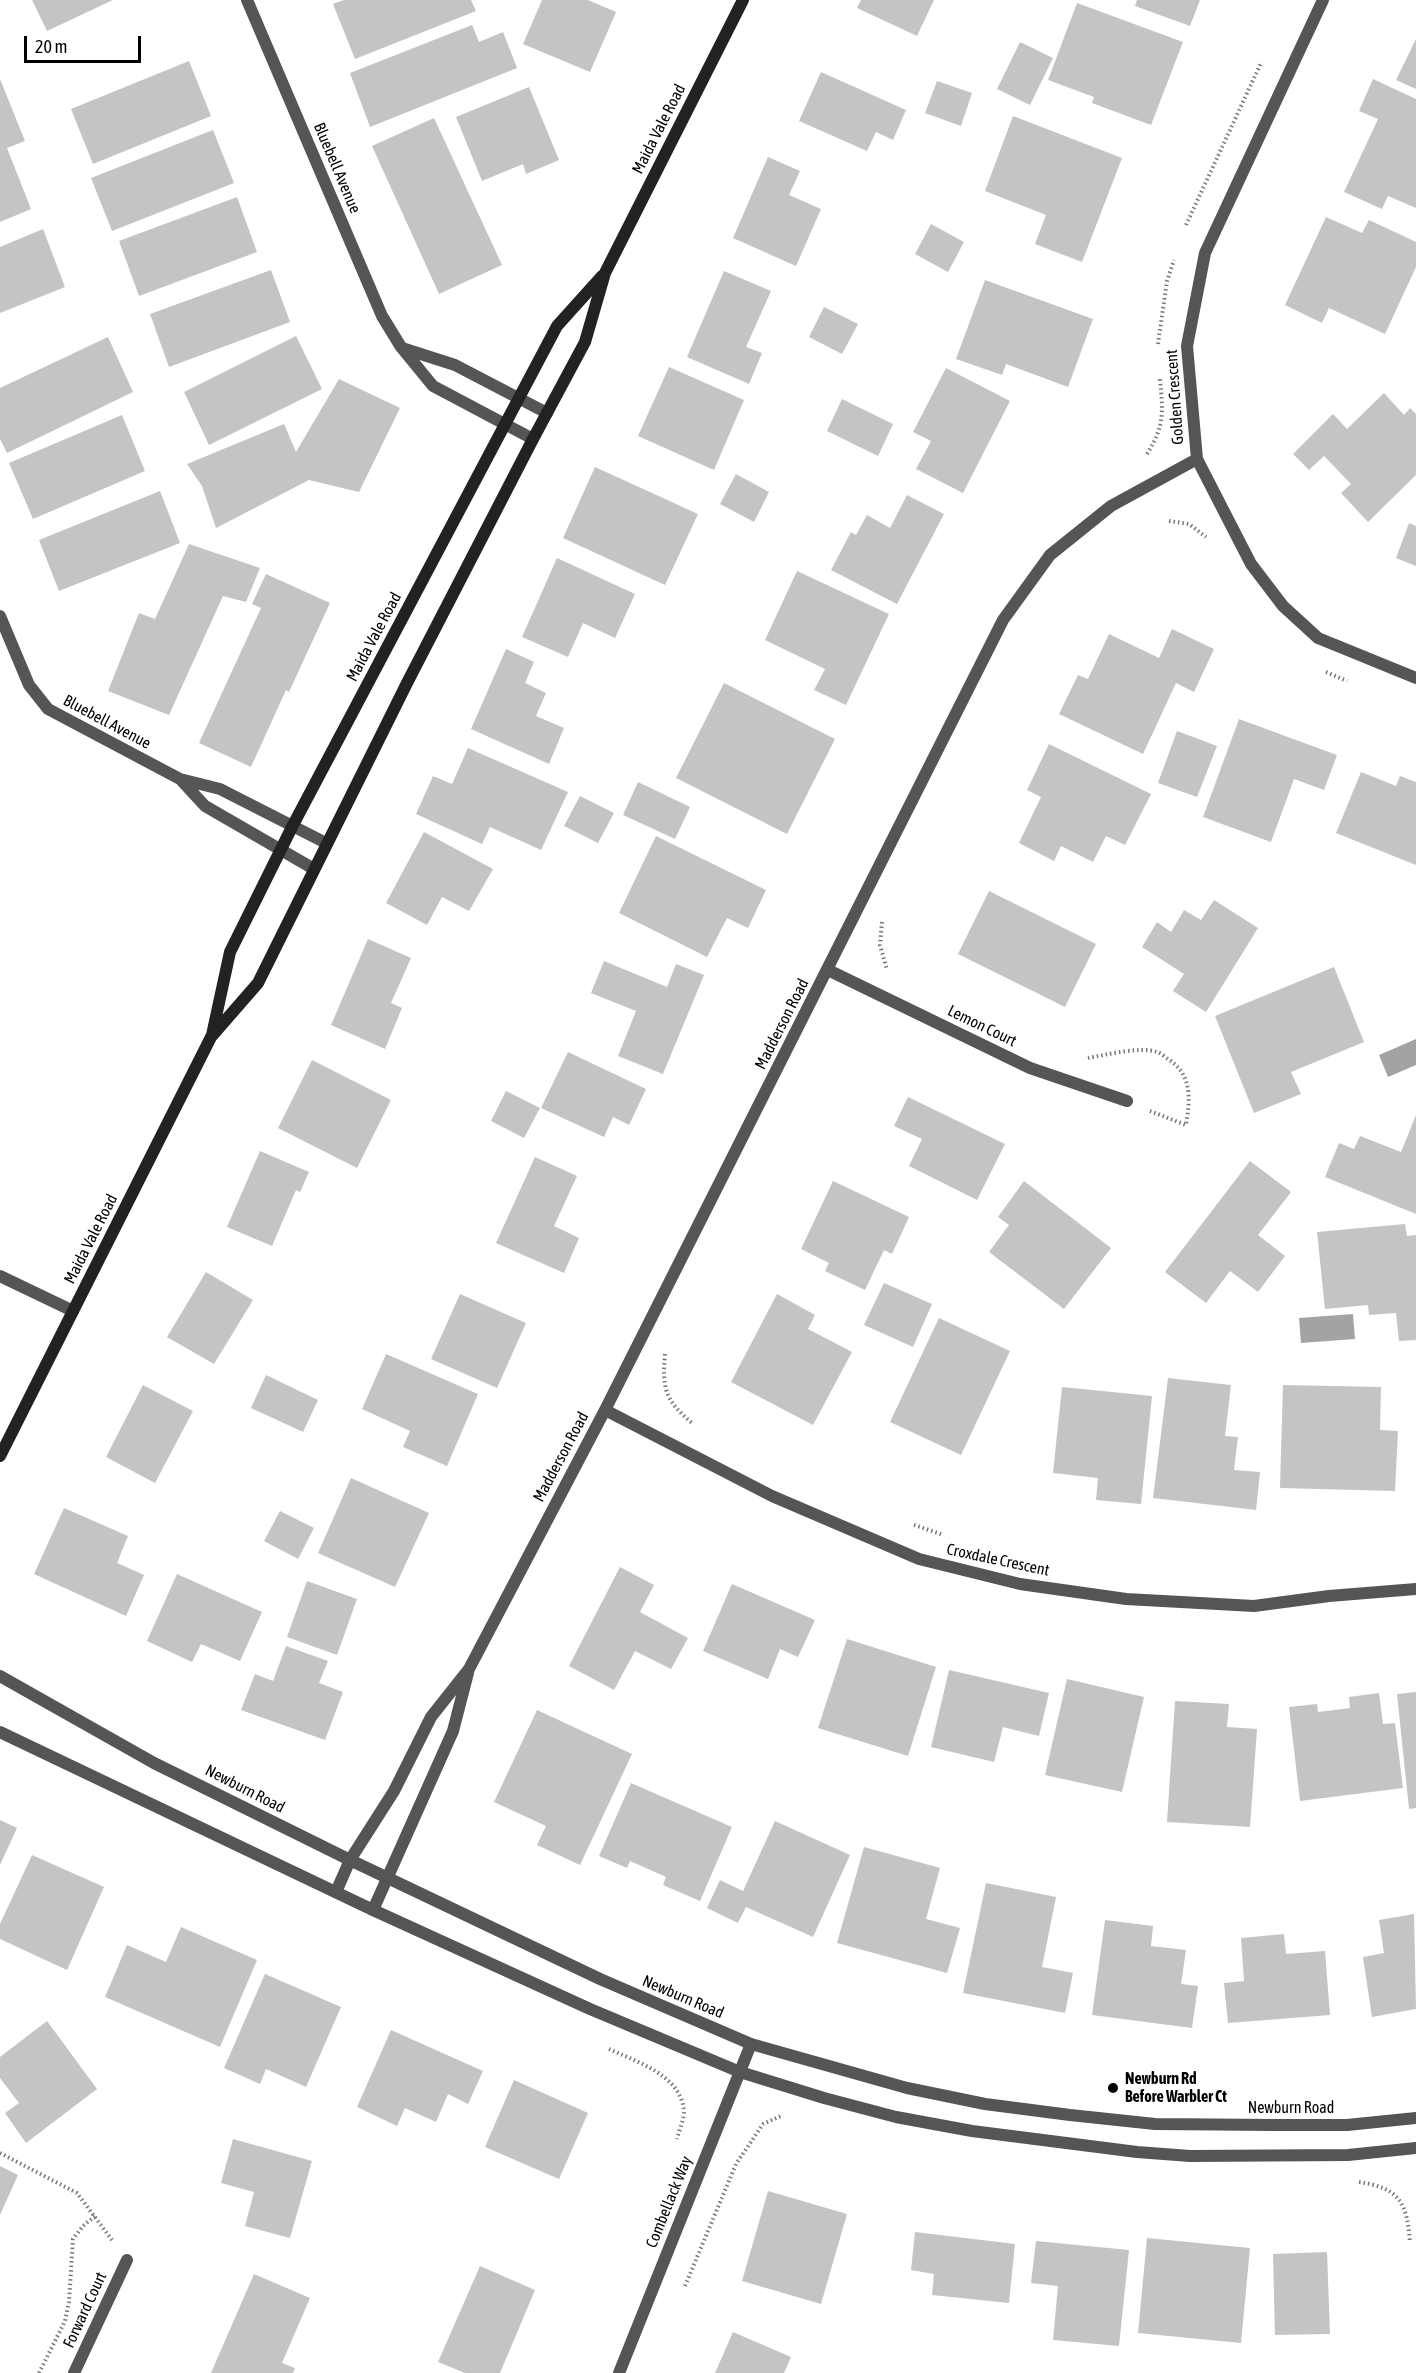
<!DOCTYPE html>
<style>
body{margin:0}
#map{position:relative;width:1416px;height:2373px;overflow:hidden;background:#fff;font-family:"Asap Condensed",sans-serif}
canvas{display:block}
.scale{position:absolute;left:24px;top:36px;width:117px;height:27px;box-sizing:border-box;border:3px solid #000;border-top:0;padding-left:8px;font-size:18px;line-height:21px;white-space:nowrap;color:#000;-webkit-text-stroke:4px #fff;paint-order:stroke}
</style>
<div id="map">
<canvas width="1416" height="2373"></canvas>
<div class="scale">20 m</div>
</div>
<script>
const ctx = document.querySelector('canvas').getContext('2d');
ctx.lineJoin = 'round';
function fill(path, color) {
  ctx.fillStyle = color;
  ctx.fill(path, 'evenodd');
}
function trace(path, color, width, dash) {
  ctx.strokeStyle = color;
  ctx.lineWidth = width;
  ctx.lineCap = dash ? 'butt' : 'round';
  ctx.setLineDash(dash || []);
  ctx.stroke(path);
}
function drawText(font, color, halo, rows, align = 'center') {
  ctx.font = font + ' "Asap Condensed",sans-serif';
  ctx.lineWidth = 4.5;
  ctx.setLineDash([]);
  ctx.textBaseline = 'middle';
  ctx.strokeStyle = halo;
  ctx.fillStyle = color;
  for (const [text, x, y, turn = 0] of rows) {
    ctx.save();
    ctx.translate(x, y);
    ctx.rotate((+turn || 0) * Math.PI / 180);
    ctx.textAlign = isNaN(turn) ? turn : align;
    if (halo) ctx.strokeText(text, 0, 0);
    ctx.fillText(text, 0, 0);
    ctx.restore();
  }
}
const water = new Path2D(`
 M 1416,1039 L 1416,1065 L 1388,1077 L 1379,1055 Z
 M 1353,1314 L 1355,1339 L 1301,1343 L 1299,1318 Z`);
const building = new Path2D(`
 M 32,0 L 113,0 L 47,31 Z
 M 344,0 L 471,0 L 476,11 L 355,59 L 333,4 Z
 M 542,0 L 588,0 L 616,12 L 590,72 L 523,44 Z
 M 861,0 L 934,0 L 917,36 L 857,8 Z
 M 1137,0 L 1200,0 L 1190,26 L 1135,6 Z
 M 1077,3 L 1183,42 L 1151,125 L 1092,103 L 1094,97 L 1048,80 Z
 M 472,25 L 479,42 L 503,32 L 517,68 L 370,127 L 350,73 Z
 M 1416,39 L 1416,89 L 1396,80 Z
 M 1020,42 L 1053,58 L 1030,105 L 997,89 Z
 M 189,61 L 211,116 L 93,164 L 71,109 Z
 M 821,72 L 906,110 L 893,140 L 876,132 L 867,151 L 799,121 Z
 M 0,79 L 25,141 L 7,148 L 31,209 L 0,222 Z
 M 1373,79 L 1416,99 L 1416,208 L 1388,196 L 1382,209 L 1344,192 L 1378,119 L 1359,111 Z
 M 937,81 L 972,93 L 961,126 L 925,113 Z
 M 529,87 L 559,160 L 526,174 L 523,164 L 482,181 L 456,117 Z
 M 1013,116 L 1122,158 L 1082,262 L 1035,244 L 1046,215 L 985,191 Z
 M 434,118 L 502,265 L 439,294 L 372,146 Z
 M 213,130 L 234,183 L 112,231 L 91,178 Z
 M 768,157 L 800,171 L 789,195 L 821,209 L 796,266 L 733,238 Z
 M 237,197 L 257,252 L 139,296 L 119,241 Z
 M 1326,217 L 1362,233 L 1369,220 L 1416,242 L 1416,267 L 1385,334 L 1329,308 L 1322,323 L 1285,305 Z
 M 931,224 L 964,242 L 948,272 L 915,254 Z
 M 43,229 L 65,287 L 0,313 L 0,247 Z
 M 271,270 L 290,322 L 169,367 L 150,314 Z
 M 724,271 L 771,291 L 746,347 L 762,353 L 749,384 L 687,357 Z
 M 985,280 L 1093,319 L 1068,387 L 1006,364 L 1002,375 L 956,359 Z
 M 824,307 L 858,324 L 842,354 L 809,337 Z
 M 296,336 L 322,389 L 209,445 L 184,392 Z
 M 108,337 L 133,392 L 7,453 L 0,439 L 0,388 Z
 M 669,367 L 744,400 L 714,470 L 638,436 Z
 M 946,368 L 1010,401 L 963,493 L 916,469 L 931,441 L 913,432 Z
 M 339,379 L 400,408 L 359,492 L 309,480 L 216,528 L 202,486 L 187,464 L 284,424 L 296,452 Z
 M 1384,393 L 1404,415 L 1410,408 L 1416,414 L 1416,475 L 1368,522 L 1341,493 L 1351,484 L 1324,456 L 1309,470 L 1293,454 L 1333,414 L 1347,429 Z
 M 842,399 L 893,424 L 878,456 L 827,431 Z
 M 122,415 L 145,471 L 33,519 L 9,463 Z
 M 595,467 L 698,514 L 665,585 L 563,538 Z
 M 736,474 L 769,492 L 754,522 L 720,504 Z
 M 160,491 L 180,543 L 59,591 L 39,540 Z
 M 907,495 L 944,514 L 897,604 L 831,570 L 851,532 L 856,535 L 867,515 L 890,528 Z
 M 1409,523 L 1416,526 L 1416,566 L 1396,558 Z
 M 189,544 L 260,568 L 246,602 L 223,596 L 169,715 L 108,691 L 139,613 L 155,619 Z
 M 557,558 L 635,594 L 615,638 L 583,623 L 568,657 L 522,637 Z
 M 797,571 L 889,614 L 846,705 L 814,690 L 825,669 L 765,640 Z
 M 266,574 L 330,603 L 289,692 L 286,690 L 251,767 L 199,743 L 261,608 L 252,604 Z
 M 1172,629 L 1214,649 L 1194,692 L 1176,683 L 1143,754 L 1059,714 L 1078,675 L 1088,679 L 1109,634 L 1159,658 Z
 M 506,649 L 534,662 L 525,683 L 546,693 L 536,716 L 564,728 L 549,764 L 471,729 Z
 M 724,683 L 835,739 L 787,834 L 676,778 Z
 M 1239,719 L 1337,755 L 1324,790 L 1294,779 L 1271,842 L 1203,817 Z
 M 1177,731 L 1217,746 L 1197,797 L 1158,783 Z
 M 1049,744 L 1151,794 L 1125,845 L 1106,836 L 1093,862 L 1061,846 L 1054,861 L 1019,843 L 1041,797 L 1027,790 Z
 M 468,748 L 568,792 L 541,850 L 490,827 L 482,844 L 416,814 L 433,776 L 452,784 Z
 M 1361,772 L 1396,786 L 1400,776 L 1416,782 L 1416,865 L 1336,833 Z
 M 638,782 L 690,807 L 675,839 L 623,815 Z
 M 580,796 L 614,813 L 598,843 L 564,826 Z
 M 424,832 L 493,869 L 469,911 L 442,897 L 427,925 L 386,903 Z
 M 656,836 L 766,890 L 748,928 L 727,918 L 707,957 L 619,913 Z
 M 989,891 L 1096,944 L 1065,1007 L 958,954 Z
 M 1214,900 L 1258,928 L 1206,1012 L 1173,991 L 1184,974 L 1142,947 L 1157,922 L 1171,932 L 1184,910 L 1201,920 Z
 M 368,939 L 411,958 L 391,1003 L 402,1008 L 385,1049 L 331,1025 Z
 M 604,961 L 667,987 L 676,964 L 704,975 L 663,1074 L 618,1056 L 636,1011 L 591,993 Z
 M 1334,967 L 1364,1042 L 1291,1072 L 1301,1094 L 1254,1113 L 1215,1016 Z
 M 568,1052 L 646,1089 L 629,1125 L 613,1117 L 604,1137 L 541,1108 Z
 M 312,1060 L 391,1100 L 357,1168 L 278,1128 Z
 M 506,1091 L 540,1108 L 524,1138 L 491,1121 Z
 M 908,1097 L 1005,1144 L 977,1200 L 909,1166 L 922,1139 L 894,1126 Z
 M 1416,1115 L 1416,1214 L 1325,1177 L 1339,1143 L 1354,1149 L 1360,1136 L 1401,1152 Z
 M 260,1151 L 309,1172 L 300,1192 L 296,1190 L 272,1246 L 227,1227 Z
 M 535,1157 L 577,1176 L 554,1226 L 579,1238 L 564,1273 L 496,1243 Z
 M 1250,1161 L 1291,1192 L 1258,1235 L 1285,1256 L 1258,1292 L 1230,1271 L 1206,1303 L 1165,1272 Z
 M 833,1181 L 909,1217 L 892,1254 L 884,1250 L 865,1290 L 825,1271 L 829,1263 L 801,1249 Z
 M 1024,1181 L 1111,1248 L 1064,1309 L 989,1252 L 1009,1225 L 998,1217 Z
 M 1405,1224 L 1407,1236 L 1416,1235 L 1416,1340 L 1399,1341 L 1396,1313 L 1369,1315 L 1368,1305 L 1325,1309 L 1317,1232 Z
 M 206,1272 L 253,1300 L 214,1364 L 167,1337 Z
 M 884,1283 L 932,1304 L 913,1347 L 864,1325 Z
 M 460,1294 L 526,1323 L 497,1388 L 431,1359 Z
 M 777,1294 L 815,1315 L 808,1329 L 852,1352 L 813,1425 L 731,1382 Z
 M 939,1318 L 1010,1351 L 961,1455 L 890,1422 Z
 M 386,1354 L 478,1394 L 447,1466 L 403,1447 L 410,1431 L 362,1409 Z
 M 266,1375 L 318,1400 L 303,1432 L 251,1408 Z
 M 1168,1378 L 1231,1385 L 1225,1436 L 1238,1437 L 1234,1470 L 1260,1472 L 1256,1510 L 1153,1498 Z
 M 143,1385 L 193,1411 L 155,1483 L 106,1457 Z
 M 1283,1385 L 1381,1387 L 1380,1430 L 1398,1431 L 1395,1491 L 1280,1488 Z
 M 1062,1387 L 1152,1396 L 1141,1504 L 1096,1500 L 1098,1478 L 1053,1473 Z
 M 351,1478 L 429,1513 L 395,1587 L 318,1553 Z
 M 64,1508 L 128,1536 L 117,1563 L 144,1575 L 126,1616 L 34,1574 Z
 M 280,1511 L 314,1528 L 298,1559 L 264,1541 Z
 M 620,1567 L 654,1585 L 640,1612 L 688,1638 L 671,1669 L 635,1651 L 614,1690 L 569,1666 Z
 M 177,1574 L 262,1612 L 240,1661 L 201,1644 L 192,1662 L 147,1641 Z
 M 307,1581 L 357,1599 L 337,1655 L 287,1637 Z
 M 732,1584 L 815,1620 L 798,1657 L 780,1649 L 768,1679 L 703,1651 Z
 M 847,1639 L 936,1667 L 908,1756 L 818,1728 Z
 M 286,1646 L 328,1661 L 319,1683 L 343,1692 L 325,1740 L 241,1710 L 255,1674 L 273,1681 Z
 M 949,1670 L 1049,1693 L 1039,1736 L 1003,1727 L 994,1762 L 931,1747 Z
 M 1067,1679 L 1144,1697 L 1122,1792 L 1045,1775 Z
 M 1416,1692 L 1416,1808 L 1409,1809 L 1397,1694 Z
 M 1379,1693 L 1383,1724 L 1395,1723 L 1403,1788 L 1300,1801 L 1289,1707 L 1317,1704 L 1318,1712 L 1350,1708 L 1349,1697 Z
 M 1175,1701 L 1229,1704 L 1227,1727 L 1257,1729 L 1250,1827 L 1167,1822 Z
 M 537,1710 L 632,1754 L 580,1865 L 537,1845 L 546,1826 L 494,1802 Z
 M 631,1783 L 732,1827 L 700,1901 L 663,1885 L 666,1877 L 630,1861 L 627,1868 L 599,1856 Z
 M 0,1820 L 17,1828 L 0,1865 Z
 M 775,1821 L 850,1855 L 813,1937 L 746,1907 L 738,1923 L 707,1908 L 720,1880 L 743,1891 Z
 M 864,1847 L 940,1868 L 926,1919 L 960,1928 L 947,1973 L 837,1943 Z
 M 32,1855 L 104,1887 L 67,1970 L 0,1939 L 0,1924 Z
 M 986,1883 L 1056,1897 L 1042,1967 L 1073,1973 L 1065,2013 L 963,1993 Z
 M 1414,1914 L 1416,2009 L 1372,2017 L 1363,1957 L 1384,1953 L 1379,1920 Z
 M 1105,1920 L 1153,1926 L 1151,1946 L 1186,1950 L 1181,1984 L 1198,1986 L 1192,2028 L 1092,2015 Z
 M 181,1927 L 257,1960 L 220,2047 L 105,1997 L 127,1945 L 166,1962 Z
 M 1284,1934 L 1286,1954 L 1325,1951 L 1330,2015 L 1228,2023 L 1224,1983 L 1244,1981 L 1241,1938 Z
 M 265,1974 L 341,2007 L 306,2087 L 266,2069 L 260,2084 L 224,2068 Z
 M 47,2021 L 97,2089 L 26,2143 L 5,2113 L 19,2103 L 0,2078 L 0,2057 Z
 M 391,2030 L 483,2071 L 468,2104 L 448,2094 L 436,2122 L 405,2108 L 397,2126 L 357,2107 Z
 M 514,2080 L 588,2113 L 559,2179 L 485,2147 Z
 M 233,2139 L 312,2161 L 290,2238 L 245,2226 L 254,2192 L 221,2183 Z
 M 0,2166 L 18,2175 L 0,2215 Z
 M 768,2191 L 847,2214 L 821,2304 L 742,2281 Z
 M 915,2232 L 1015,2244 L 1009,2303 L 932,2295 L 934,2274 L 911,2270 Z
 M 1147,2238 L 1250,2248 L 1241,2343 L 1138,2333 Z
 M 1036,2241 L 1129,2250 L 1119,2346 L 1053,2340 L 1058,2286 L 1031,2283 Z
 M 1327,2252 L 1330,2334 L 1275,2335 L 1273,2254 Z
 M 480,2266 L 535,2290 L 500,2373 L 465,2373 L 438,2362 Z
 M 254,2274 L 310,2298 L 282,2363 L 295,2368 L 293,2373 L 211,2373 Z
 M 733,2332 L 791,2357 L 784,2373 L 715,2373 Z`);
const path = new Path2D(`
 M 1186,225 L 1261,63
 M 1158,344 L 1167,281 L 1174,260
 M 1147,454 C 1165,425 1163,412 1160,379
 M 1169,521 L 1189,524 L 1206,537
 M 1326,672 L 1347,681
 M 882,922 L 880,945 L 887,970
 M 1088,1058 C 1105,1055 1141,1046 1157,1052 C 1161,1053 1165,1057 1168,1059 C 1193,1075 1190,1100 1186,1125 L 1150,1111
 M 665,1354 C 662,1389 665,1400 692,1423
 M 914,1525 L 941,1534
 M 609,2049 C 637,2062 681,2075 684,2111 C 684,2120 679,2130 677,2139
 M 0,2153 L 77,2193 L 112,2240
 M 1359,2182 C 1400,2188 1407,2203 1410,2242
 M 685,2286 L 736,2164 L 763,2124 L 783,2115
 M 39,2373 L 65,2321 L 69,2302 L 73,2239 L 83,2226 L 95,2216`);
const minor = new Path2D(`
 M 247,0 L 382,316 L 401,347 L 433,386 L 533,439
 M 1323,0 L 1205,253 L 1187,346 L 1197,459 L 1251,564 L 1283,606 L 1318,638 L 1416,678
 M 402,348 L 455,365 L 547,413
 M 0,616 L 29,685 L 48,709 L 180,779 L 220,789 L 326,843
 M 181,780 L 205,806 L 314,869
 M 828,970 L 1030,1068 L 1127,1101
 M 0,1276 L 73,1311
 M 605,1410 L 772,1496 L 919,1559 L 1020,1584 L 1126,1599 L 1254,1606 L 1329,1596 L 1416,1589
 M 336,1892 L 350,1860 L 394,1791 L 431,1717 L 469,1669 L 605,1410 L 1003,620 L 1050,555 L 1111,506 L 1197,459
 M 373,1910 L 453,1731 L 468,1673
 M 74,2373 L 127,2260
 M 619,2373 L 751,2044`);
const tertiary = new Path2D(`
 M 0,1676 L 154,1763 L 350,1860 L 600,1979 L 751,2044 L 907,2088 L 985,2104 L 1070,2115 L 1155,2124 L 1273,2125 L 1347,2125 L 1416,2118
 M 0,1732 L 373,1910 L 590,2009 L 740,2072 L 824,2098 L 896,2117 L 972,2131 L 1137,2152 L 1190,2156 L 1348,2155 L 1416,2148`);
const secondary = new Path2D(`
 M 212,1035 L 230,952 L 293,825 L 557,326 L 602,276
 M 0,1456 L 211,1037 L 258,983 L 407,683 L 533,439 L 585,342 L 605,273 L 743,0`);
const markers = [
 [1113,2088,6,"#000"]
];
const streetNames = [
 ["Maida Vale Road",659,129,-63],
 ["Bluebell Avenue",337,168,67],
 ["Golden Crescent",1175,397,-94],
 ["Maida Vale Road",374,637,-62],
 ["Bluebell Avenue",107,722,28],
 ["Madderson Road",782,1024,-63],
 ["Lemon Court",982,1026,26],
 ["Maida Vale Road",91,1239,-63],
 ["Madderson Road",561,1457,-62],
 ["Croxdale Crescent",998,1560,12],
 ["Newburn Road",245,1789,27],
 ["Newburn Road",683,1997,23],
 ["Newburn Road",1291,2108],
 ["Combellack Way",669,2202,-68],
 ["Forward Court",85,2310,-65]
];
const poiNames = [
 ["Newburn Rd",1125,2079],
 ["Before Warbler Ct",1125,2097]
];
fill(water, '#a3a3a3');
fill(building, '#c4c4c4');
trace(path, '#777', 4, [1.5, 3]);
trace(minor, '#555', 12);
trace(tertiary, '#555', 12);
trace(secondary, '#222', 12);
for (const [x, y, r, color] of markers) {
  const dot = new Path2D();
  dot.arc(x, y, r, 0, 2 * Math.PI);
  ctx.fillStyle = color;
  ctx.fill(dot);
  trace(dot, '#fff', 2);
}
drawText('16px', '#000', '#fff', streetNames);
drawText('bold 16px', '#000', '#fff', poiNames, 'left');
</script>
